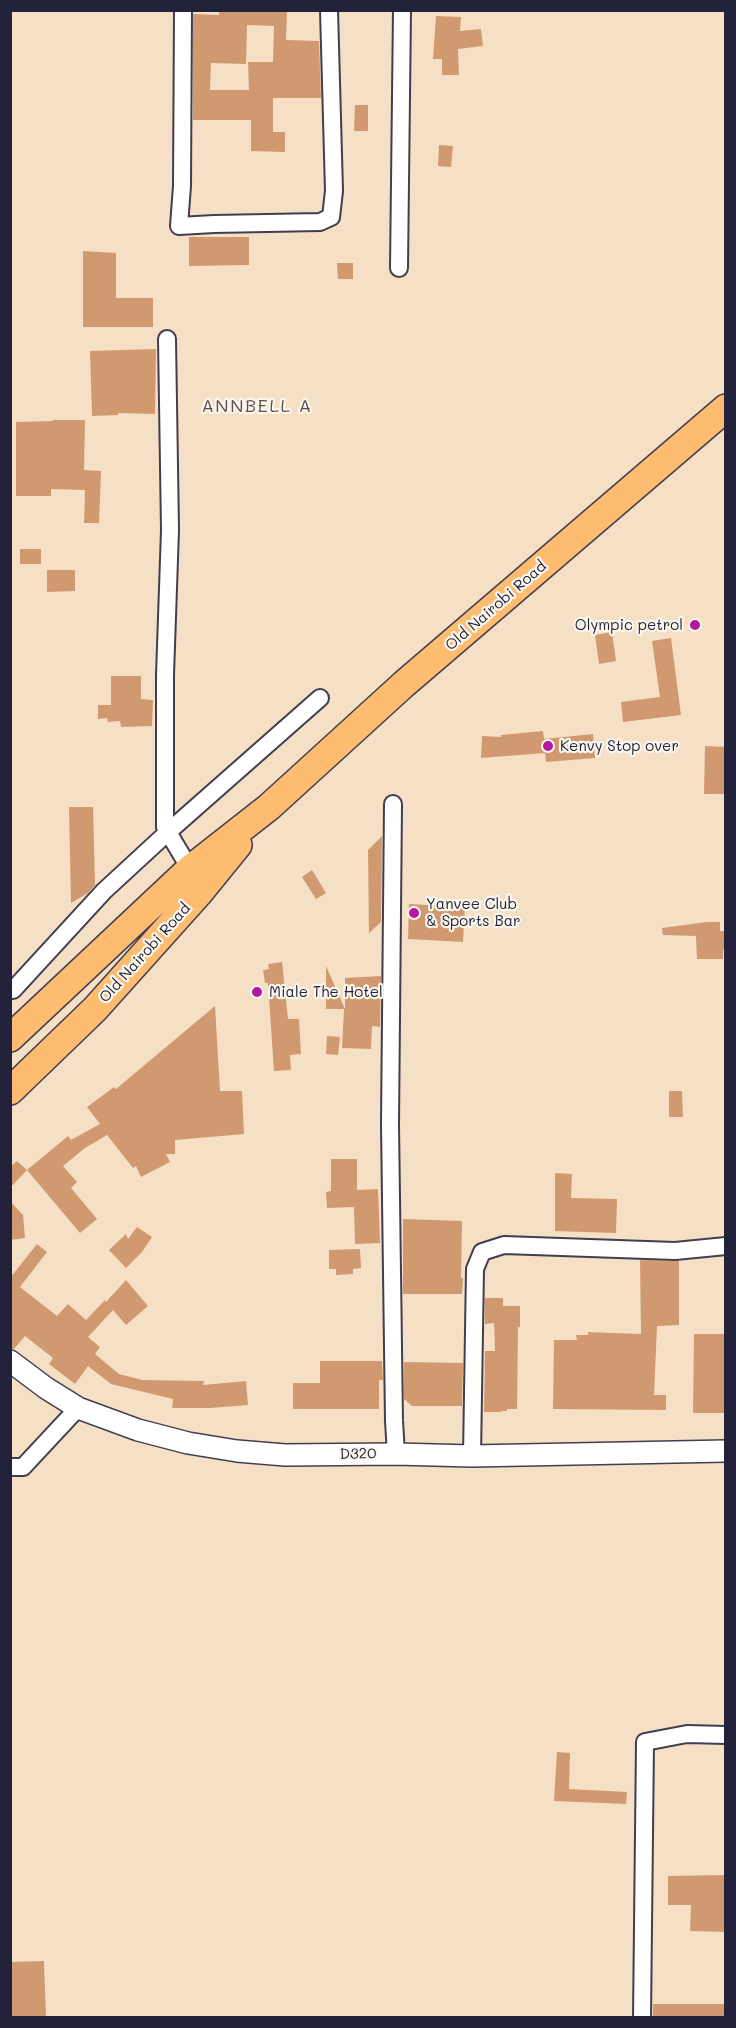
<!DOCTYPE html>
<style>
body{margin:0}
#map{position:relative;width:736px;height:2028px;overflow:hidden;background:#f5e0c5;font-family:Mali,sans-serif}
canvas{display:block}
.frame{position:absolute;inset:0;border:12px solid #22223b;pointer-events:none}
</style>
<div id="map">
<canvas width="736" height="2028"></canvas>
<div class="frame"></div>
</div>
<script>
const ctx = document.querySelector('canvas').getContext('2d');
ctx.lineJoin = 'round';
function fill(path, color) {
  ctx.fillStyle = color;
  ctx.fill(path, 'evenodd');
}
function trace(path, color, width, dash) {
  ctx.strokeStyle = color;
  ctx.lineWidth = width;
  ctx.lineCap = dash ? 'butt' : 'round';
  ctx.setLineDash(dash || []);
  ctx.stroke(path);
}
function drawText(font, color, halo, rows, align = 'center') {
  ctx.font = font + ' Mali,sans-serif';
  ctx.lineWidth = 4.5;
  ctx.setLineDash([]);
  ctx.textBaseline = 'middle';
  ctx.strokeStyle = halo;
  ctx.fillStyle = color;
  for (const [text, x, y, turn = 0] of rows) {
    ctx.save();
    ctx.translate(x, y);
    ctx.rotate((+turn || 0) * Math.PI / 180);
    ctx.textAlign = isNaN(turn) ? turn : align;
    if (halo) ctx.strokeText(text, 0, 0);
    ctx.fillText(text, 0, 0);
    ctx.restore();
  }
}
const building = new Path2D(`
 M 219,10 L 287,10 L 286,40 L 319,41 L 321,98 L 273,98 L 273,132 L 285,132 L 285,152 L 251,151 L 251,120 L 193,120 L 193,14 L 219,15 ZM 247,25 L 274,26 L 273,62 L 248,62 L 249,90 L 210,90 L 211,63 L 246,64 Z
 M 436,16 L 461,17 L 460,31 L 481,29 L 483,46 L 458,49 L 459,75 L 442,75 L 442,59 L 433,59 Z
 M 355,105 L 368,105 L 368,131 L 354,131 Z
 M 439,145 L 453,146 L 451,167 L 438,166 Z
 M 189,237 L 249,237 L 249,265 L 189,266 Z
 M 83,251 L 116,253 L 116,298 L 153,298 L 153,327 L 83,327 Z
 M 337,263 L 353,263 L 353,279 L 338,279 Z
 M 156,349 L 155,414 L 118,413 L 118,415 L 92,416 L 90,351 Z
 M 53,420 L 85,420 L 84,470 L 101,471 L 99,523 L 84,523 L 85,490 L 51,489 L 51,496 L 16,496 L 16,422 L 53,421 Z
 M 20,549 L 41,549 L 41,564 L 20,564 Z
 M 47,570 L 75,570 L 75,591 L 47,592 Z
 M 612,632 L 616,661 L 599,664 L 595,635 Z
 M 671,638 L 681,715 L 623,722 L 621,702 L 660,697 L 652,641 Z
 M 111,676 L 141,676 L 141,699 L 153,700 L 152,726 L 121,727 L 120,721 L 108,722 L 107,718 L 98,719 L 98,705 L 111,705 Z
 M 543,731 L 544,739 L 593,734 L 595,758 L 546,762 L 545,753 L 481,758 L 482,736 L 501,737 L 501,735 Z
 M 705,746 L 726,747 L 726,794 L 704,794 Z
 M 69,807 L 93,807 L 95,885 L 88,893 L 71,903 Z
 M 382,836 L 381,922 L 369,933 L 368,850 Z
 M 312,870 L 326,893 L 316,899 L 302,877 Z
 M 409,904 L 465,907 L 463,942 L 408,939 Z
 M 707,922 L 720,922 L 720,931 L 726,931 L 726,950 L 723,950 L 723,959 L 697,959 L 696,936 L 663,935 L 662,928 Z
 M 282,962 L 288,1019 L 299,1019 L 301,1054 L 290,1055 L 291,1070 L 274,1071 L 268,983 L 265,983 L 263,970 L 269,969 L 268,964 Z
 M 326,966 L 345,1009 L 345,978 L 381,976 L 380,1027 L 372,1026 L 371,1049 L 342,1048 L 344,1009 L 326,1009 Z
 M 215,1006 L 220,1091 L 242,1091 L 244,1134 L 175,1140 L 175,1154 L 166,1154 L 170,1162 L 141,1177 L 136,1166 L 133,1168 L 107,1135 L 85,1148 L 63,1166 L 77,1182 L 71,1188 L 97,1219 L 80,1233 L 27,1170 L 68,1136 L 71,1140 L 100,1124 L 87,1107 L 114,1087 L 116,1089 Z
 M 327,1036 L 340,1037 L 338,1055 L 326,1054 Z
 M 669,1091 L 682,1091 L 683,1117 L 669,1117 Z
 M 331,1159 L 357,1159 L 357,1190 L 378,1189 L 380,1243 L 355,1244 L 354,1207 L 327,1208 L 326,1192 L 331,1191 Z
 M 17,1161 L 27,1170 L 10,1188 L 10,1167 Z
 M 555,1173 L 572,1174 L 571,1198 L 617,1199 L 616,1233 L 555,1231 Z
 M 10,1201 L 23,1215 L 25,1238 L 10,1240 Z
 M 403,1219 L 462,1221 L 461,1278 L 463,1278 L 462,1294 L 403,1294 Z
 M 137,1227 L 152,1237 L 142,1252 L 126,1268 L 109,1250 L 126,1234 L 128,1239 Z
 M 37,1244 L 47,1252 L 20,1287 L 57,1316 L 68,1304 L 86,1320 L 105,1300 L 106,1302 L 126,1280 L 148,1306 L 126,1325 L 113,1310 L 88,1337 L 100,1347 L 95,1354 L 119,1374 L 142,1380 L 204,1381 L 203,1385 L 246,1381 L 248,1405 L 210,1408 L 172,1408 L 173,1399 L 111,1384 L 88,1366 L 75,1384 L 49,1364 L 53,1358 L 25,1336 L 14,1349 L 10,1348 L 10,1278 Z
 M 360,1249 L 361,1268 L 353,1269 L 353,1274 L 336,1275 L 336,1269 L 329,1269 L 329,1250 Z
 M 640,1260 L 679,1261 L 679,1325 L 657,1326 L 654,1395 L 666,1395 L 666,1410 L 553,1409 L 554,1340 L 577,1340 L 576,1335 L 588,1335 L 588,1332 L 641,1334 Z
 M 485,1298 L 503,1298 L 503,1306 L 520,1306 L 520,1327 L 518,1327 L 517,1409 L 507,1409 L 507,1411 L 501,1411 L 501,1412 L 484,1412 L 485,1351 L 495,1351 L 494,1323 L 485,1324 Z
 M 694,1334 L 726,1334 L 726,1413 L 693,1413 Z
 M 320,1361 L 382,1361 L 383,1380 L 379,1380 L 379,1409 L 293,1409 L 293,1383 L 320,1383 Z
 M 404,1362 L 463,1363 L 462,1406 L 412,1406 L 404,1399 Z
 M 557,1752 L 570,1753 L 569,1789 L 627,1792 L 626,1804 L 554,1801 Z
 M 726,1875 L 726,1932 L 690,1931 L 691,1905 L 668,1905 L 668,1876 Z
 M 44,1961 L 46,2018 L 10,2018 L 10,1962 Z
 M 653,2004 L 726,2004 L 726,2018 L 661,2018 L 661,2016 L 653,2016 Z`);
const minor = new Path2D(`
 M 183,10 L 182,186 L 179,226 L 214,224 L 320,222 L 331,217 L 334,191 L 329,10
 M 399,268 L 402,10
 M 167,339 L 170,530 L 165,675 L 165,827 L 190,869
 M 393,804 L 390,1124 L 394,1421 L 396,1454
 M 13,990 L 104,891 L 168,832 L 320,698
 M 472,1456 L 475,1269 L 482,1252 L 504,1245 L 675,1251 L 726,1246
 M 10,1467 L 23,1467 L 78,1408
 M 642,2018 L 645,1742 L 687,1734 L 726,1735`);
const tertiary = new Path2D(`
 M 10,1361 L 46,1388 L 78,1408 L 138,1430 L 188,1443 L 237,1451 L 285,1455 L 396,1454 L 472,1456 L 726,1451`);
const trunk = new Path2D(`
 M 10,1038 L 190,869 L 269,807 L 404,684 L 726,408
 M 10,1091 L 95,1009 L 199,893 L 238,845`);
const markers = [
 [695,625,6,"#b5179e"],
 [548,746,6,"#b5179e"],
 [414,913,6,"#b5179e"],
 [257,992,6,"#b5179e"]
];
const streetNames = [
 ["Old Nairobi Road",496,606,-41],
 ["Old Nairobi Road",145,953,-48],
 ["D320",358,1454,-1]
];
const poiNames = [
 ["Olympic petrol",683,625,"right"],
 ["Kenvy Stop over",560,746],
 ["Yanvee Club",426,904],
 ["& Sports Bar",426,921],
 ["Miale The Hotel",269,992]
];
const quarterNames = [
 ["ANNBELL A",257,406]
];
fill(building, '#d19970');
trace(minor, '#423e50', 20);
trace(tertiary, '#423e50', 24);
trace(trunk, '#423e50', 30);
trace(minor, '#fff', 16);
trace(tertiary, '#fff', 21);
trace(trunk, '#fdbc6f', 27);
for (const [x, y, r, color] of markers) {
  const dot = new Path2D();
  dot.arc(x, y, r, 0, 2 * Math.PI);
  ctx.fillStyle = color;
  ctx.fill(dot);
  trace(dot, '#fbf7ec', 2);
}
drawText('15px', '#22223b', '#fbf7ec', streetNames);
drawText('15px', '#22223b', '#fbf7ec', poiNames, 'left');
ctx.letterSpacing = '1.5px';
drawText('18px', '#5f4c4e', '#fbf7ec', quarterNames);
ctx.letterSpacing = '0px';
</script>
